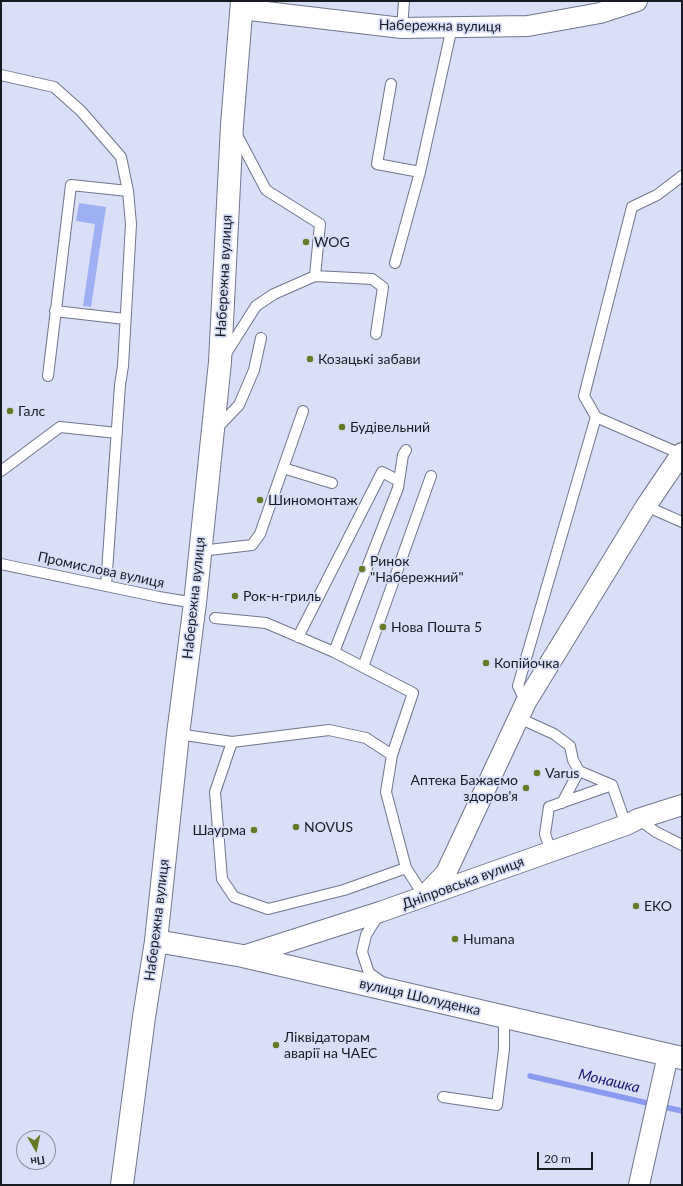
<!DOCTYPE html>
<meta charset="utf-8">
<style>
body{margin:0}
#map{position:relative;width:683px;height:1186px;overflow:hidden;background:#d8dff7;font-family:Lato,sans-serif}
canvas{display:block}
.frame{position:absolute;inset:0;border:2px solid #191b24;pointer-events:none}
.north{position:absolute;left:16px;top:1130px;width:40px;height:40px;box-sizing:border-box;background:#d8dff7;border:1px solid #8c91a3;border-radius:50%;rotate:171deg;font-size:11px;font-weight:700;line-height:16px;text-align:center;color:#191b24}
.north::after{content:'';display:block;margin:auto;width:14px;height:18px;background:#687928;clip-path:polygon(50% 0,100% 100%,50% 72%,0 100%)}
.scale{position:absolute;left:537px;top:1152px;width:56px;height:18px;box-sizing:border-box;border:2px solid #191b24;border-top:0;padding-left:5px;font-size:12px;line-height:14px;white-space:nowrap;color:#191b24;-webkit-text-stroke:3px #d8dff7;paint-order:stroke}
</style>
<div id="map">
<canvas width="683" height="1186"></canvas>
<div class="frame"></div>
<div class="north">Пн</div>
<div class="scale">20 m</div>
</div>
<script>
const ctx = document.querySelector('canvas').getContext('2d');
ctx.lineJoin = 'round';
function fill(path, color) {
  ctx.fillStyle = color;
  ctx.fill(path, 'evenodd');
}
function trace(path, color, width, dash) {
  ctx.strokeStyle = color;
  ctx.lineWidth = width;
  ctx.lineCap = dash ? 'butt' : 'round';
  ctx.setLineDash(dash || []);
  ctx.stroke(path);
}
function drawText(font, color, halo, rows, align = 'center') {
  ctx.font = font + ' Lato,sans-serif';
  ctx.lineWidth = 3.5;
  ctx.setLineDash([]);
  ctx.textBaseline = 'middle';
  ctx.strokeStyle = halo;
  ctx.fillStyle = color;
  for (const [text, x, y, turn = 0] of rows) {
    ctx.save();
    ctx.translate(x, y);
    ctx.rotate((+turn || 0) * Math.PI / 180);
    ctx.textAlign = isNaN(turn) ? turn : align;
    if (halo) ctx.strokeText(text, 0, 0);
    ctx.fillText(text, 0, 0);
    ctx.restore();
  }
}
const green = new Path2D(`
 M 79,203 L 106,207 L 91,307 L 83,306 L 95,224 L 76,221 Z`);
const stream = new Path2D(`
 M 530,1076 L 682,1111`);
const service = new Path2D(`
 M 402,28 L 404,1
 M 1,75 L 54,87 L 81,111 L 121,157 L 128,191
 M 391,84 L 377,164 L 420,172 L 452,27
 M 395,263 L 420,172
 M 315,276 L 372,279 L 383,287 L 376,334
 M 55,311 L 125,319
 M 225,355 L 256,306 L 274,294 L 315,276 L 320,224 L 266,190 L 236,133
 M 48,376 L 71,185 L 128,191 L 131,224 L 123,366 L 120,385 L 106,586
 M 216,429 L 239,405 L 254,370 L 261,338
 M 681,454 L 596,417 L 584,396 L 632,207 L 657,195 L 682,176
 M 283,468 L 332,483
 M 1,471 L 60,427 L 117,433
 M 646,506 L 682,522
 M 200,551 L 252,545 L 260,534 L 303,411
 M 1,564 L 159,597 L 195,603
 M 215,618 L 266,623 L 334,652 L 413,693 L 392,755 L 386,792 L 406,868 L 424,896
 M 298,637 L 382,472 L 399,481
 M 334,652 L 398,488 L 403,455 L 406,450
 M 363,667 L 431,476
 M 526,702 L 518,686 L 596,417
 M 519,718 L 554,734 L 570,746 L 573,760 L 579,771
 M 178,734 L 232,742 L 215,792 L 222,879 L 234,897 L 268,909 L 344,890 L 406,868
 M 232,742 L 329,730 L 366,738 L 392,755
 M 562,803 L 579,771 L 612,785
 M 638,819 L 656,832 L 682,845
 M 551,851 L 545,834 L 549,807 L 612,785 L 626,825
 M 379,914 L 366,935 L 362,952 L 369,973 L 382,982
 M 443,1097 L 497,1105 L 504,1049 L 504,1017`);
const minor = new Path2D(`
 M 241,9 L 402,28 L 528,26 L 600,13 L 637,1
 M 424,896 L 446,873 L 526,702 L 646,506 L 682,453
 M 243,956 L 380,912 L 626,825 L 638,819 L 682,805
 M 639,1185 L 668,1055`);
const secondary = new Path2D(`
 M 156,941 L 243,956 L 682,1058`);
const primary = new Path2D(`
 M 122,1185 L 144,1017 L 156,941 L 178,734 L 195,603 L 220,362 L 232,125 L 242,1`);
const markers = [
 [306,242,4,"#687928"],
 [310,359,4,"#687928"],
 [10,411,4,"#687928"],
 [342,427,4,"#687928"],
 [260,500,4,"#687928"],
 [362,569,4,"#687928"],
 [235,596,4,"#687928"],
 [383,627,4,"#687928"],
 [486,663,4,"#687928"],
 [537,773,4,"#687928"],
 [526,788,4,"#687928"],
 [296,827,4,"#687928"],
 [254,830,4,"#687928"],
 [636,906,4,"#687928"],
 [455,939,4,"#687928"],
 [276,1045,4,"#687928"]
];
const streetNames = [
 ["Набережна вулиця",440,26,1],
 ["Набережна вулиця",224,276,-87],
 ["Промислова вулиця",101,570,12],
 ["Набережна вулиця",194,598,-84],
 ["Дніпровська вулиця",463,883,-20],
 ["Набережна вулиця",157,920,-83],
 ["вулиця Шолуденка",420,997,13]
];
const poiNames = [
 ["WOG",314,242],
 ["Козацькі забави",318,359],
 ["Галс",18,411],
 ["Будівельний",350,427],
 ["Шиномонтаж",268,500],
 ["Ринок",370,561],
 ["\"Набережний\"",370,577],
 ["Рок-н-гриль",243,596],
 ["Нова Пошта 5",391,627],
 ["Копійочка",494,663],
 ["Varus",545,773],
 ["Аптека Бажаємо",518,780,"right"],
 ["здоров'я",518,796,"right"],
 ["NOVUS",304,827],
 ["Шаурма",246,830,"right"],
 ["EKO",644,906],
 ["Humana",463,939],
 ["Ліквідаторам",284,1037],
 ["аварії на ЧАЕС",284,1053]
];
const waterNames = [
 ["Монашка",609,1081,13]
];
fill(green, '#9faff3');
trace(stream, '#8a9bef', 5.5);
trace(service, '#6f758b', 12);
trace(minor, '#6f758b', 22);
trace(secondary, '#6f758b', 24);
trace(primary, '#6f758b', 24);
trace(service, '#fff', 10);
trace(minor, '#fff', 20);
trace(secondary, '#fff', 22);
trace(primary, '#fff', 22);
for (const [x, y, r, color] of markers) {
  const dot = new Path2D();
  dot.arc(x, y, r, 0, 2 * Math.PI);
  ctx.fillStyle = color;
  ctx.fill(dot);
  trace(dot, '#d8dff7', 1.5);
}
drawText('14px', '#191b24', '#d8dff7', streetNames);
drawText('14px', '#191b24', '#d8dff7', poiNames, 'left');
drawText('italic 15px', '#1b1475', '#d8dff7', waterNames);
</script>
